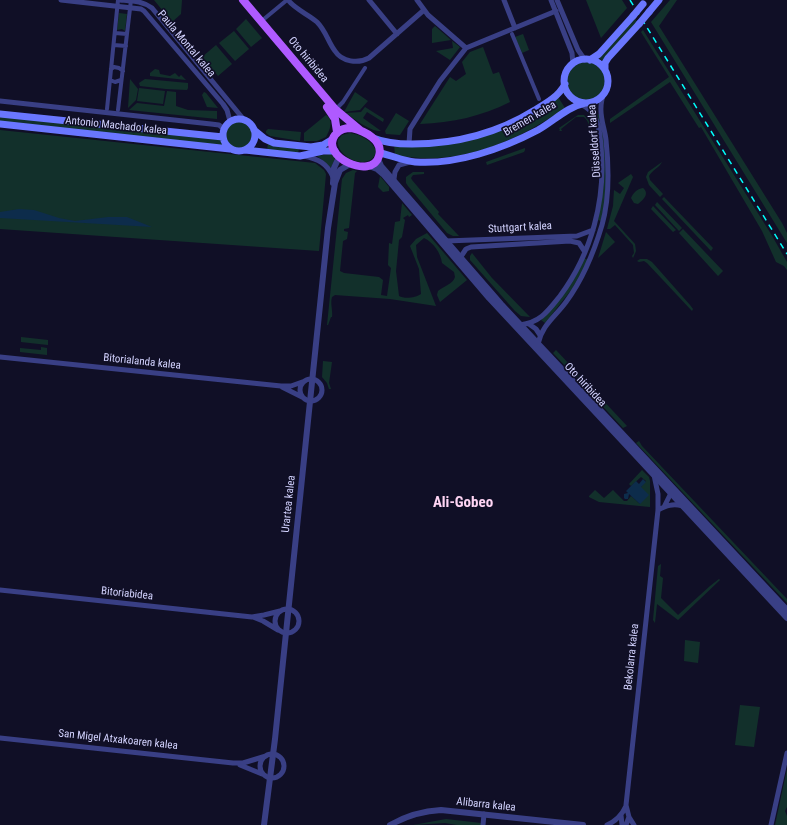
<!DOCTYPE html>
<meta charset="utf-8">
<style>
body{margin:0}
canvas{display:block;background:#100f26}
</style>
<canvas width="787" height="825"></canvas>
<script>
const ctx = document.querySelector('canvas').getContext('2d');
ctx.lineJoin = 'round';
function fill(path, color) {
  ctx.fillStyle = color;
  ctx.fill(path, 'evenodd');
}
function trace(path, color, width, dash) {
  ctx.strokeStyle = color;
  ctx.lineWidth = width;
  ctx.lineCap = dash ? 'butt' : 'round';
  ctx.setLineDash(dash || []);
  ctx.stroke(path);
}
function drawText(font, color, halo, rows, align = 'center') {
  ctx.font = font + ' "Roboto Condensed",sans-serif';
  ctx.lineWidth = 3.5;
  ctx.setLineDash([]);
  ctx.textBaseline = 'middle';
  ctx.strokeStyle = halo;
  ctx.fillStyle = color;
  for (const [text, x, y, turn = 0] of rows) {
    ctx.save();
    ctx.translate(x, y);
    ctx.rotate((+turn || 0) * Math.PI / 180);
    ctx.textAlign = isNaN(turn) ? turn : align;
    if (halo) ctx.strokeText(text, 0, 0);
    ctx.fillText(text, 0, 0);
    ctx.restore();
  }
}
const green = new Path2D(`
 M 154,0 L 182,0 L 181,14 L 172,22 Z
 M 586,0 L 622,0 L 627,8 L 601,38 Z
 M 670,0 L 677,0 L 659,26 L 782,223 L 787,233 L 787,243 L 651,22 Z
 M 119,13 L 127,14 L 125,31 L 122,29 L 117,30 Z
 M 635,18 L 637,22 L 603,61 L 599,58 Z
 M 246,19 L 262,38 L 251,47 L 236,29 Z
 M 435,26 L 451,40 L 432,43 L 432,29 Z
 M 643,30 L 771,234 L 787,262 L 787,270 L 784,266 L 776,262 L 762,231 L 701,127 L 699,128 L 670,82 L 610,123 L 610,119 L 669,77 L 641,32 Z
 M 234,31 L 249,49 L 235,61 L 219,43 Z
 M 523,34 L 529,50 L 522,53 L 515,37 Z
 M 452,41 L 460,47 L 450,60 L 436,51 L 453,48 Z
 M 216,45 L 232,64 L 218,76 L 202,57 Z
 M 483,47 L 493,74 L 499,72 L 510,102 C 482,116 452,123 420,124 L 450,77 L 456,81 L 466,74 L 462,62 L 470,52 Z
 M567 81a19 19 0 1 1 38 0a19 19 0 1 1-38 0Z
 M 155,69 L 159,70 L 160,74 L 170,76 L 175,73 L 179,77 L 181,75 L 186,80 L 150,76 L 150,73 Z
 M 130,79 L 138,89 L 136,100 L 128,108 Z
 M 145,79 L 188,83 L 188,88 L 187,90 L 166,89 L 140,86 L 139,83 Z
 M 139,88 L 165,91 L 163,104 L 137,101 Z
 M 167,91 L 176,92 L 176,106 L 188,110 L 217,111 L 217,119 L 129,110 L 137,103 L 164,106 Z
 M 204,92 L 206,93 L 218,108 L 207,107 L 202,95 Z
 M 355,92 L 368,101 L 360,110 L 344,112 Z
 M 558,97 L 565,108 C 514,143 458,167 395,155 L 394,144 L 482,136 Z
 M 365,107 L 384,119 L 383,122 L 367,112 L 363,118 L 381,131 C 371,132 354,119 346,113 L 361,112 Z
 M 396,113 L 409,121 L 400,135 L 386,134 L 385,131 Z
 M 600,114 L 604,135 L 607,191 L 601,221 L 598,220 L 603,180 L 595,115 Z
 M 326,115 C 334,120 330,130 326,137 L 317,141 L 304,141 L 304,133 Z
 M 578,115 L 584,115 L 589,121 L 595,154 L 592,153 L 595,152 C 592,142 592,124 584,117 L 576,117 L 561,129 L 562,131 L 559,131 L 560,130 L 559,128 Z
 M 0,116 L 221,139 L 224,146 L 0,122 Z
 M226 135a13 13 0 1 1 26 0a13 13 0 1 1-26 0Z
 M 268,129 L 301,132 L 300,141 L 270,136 L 266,133 L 266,131 Z
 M 0,130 L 315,163 L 324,170 L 326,174 L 319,251 L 0,229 Z
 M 350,133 C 361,135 372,140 376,151 C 372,173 335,158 338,140 L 342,135 Z
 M 268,143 L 299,148 L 298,154 L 267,151 Z
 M 525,148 L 525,150 L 524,152 L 487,165 L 486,162 Z
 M 329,154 L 331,154 L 335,158 L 331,168 L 326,163 L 317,156 Z
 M 662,162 C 659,168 652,170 649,176 L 650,180 L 663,194 L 660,197 L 649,185 L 646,177 L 648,172 Z
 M 353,170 L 357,171 L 355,173 L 349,228 L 344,229 L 344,231 L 348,232 L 347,239 L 343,241 L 340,271 L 344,273 L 379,277 L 383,280 L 381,295 L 387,296 L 391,268 L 388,265 L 389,243 L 392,244 L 395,222 L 400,221 L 402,203 L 412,215 L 409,217 L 408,215 L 403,218 L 405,220 L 402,237 L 399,240 L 396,271 L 399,296 C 404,299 416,298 421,294 L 419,269 L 410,246 L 416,239 L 427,233 L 467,280 L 440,302 L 437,295 L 438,291 C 444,286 453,284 455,277 L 454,272 L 442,263 C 441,253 433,242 424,238 L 416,245 L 417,257 L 436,306 L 390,299 L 335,295 L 332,297 C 330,304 333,310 332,317 L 331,317 L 328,325 L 327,325 L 342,179 L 346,173 Z
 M 413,172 L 424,172 L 424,174 L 413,175 L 411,178 L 412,180 L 439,212 L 438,214 L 459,236 L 453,236 L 447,233 L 408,186 L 406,183 L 406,177 Z
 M 631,174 L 633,177 L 614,221 L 635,244 L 636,251 L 633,258 L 632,256 L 634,253 L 633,245 L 615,225 L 610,229 L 607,229 L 613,206 L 614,190 L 620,194 L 624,188 L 618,183 Z
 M 380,176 L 389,187 L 389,191 L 383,192 L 378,187 Z
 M 643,188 C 650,194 643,200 638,204 L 634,203 L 631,198 C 633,193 637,189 643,188 Z
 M 664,197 L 713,248 L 711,251 L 662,199 Z
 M 657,202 L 682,228 L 679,231 L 655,205 Z
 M 653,206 L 676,230 L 673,232 L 651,209 Z
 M 683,229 L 723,271 L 718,276 L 679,233 Z
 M 606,232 L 615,242 L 598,258 Z
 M 472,253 L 492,278 L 530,317 L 521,316 L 515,311 L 470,260 L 470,256 Z
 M 584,258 L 588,260 L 572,289 L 545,323 L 541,320 L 549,312 Z
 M 640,259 L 647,259 L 652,262 L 690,305 L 693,309 L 692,311 L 647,263 L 644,261 L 639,262 L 637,261 Z
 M 21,337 L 48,340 L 48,345 L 21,342 Z
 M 41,347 L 47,348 L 47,355 L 20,352 L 20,348 L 41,350 Z
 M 556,350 L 627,426 L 623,428 L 553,353 Z
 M 323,361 L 332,362 L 329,383 L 331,389 L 329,389 L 327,383 L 322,377 Z
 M 639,441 L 642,446 L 787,599 L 787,603 L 636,443 Z
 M 642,470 L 649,477 L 650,481 L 650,507 L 599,502 L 589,497 L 589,496 L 595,490 L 604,498 L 613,490 L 624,501 L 627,501 L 631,496 L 640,504 L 641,487 L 646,481 L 641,477 L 631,486 L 629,484 Z
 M 661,564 L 660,576 L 663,578 L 661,598 L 678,615 L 710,586 L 719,579 L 720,580 L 678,620 L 657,604 L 655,623 L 653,620 L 658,566 Z
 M 685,640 L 700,642 L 698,663 L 684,661 Z
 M 740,705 L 760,707 L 754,747 L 735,745 Z
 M 787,769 L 787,807 L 785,811 L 787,816 L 787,825 L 775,825 Z
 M 446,819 L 481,823 L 481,825 L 457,825 L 445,823 L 413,825 Z`);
const water = new Path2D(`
 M 19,209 L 34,210 L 59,218 L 75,221 L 108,217 L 127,217 L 152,227 L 0,218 L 0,212 Z
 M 643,479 L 646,482 L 641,487 L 649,495 L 640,504 L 629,494 L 628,499 L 625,499 L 624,498 L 624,494 L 628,493 L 626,491 L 636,481 L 639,484 Z`);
const pedestrian = new Path2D(`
 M 264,19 L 287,0
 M 115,33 L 127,34
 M 512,34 L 539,99
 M 114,45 L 126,46
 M 111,69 L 114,67 L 119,68 L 123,71
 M 110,80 L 115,82 L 121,80
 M 338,107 L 343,102 L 365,68
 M 107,109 L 118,0
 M 118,110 L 131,0`);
const minor = new Path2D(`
 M 61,0 L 141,9 L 144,11 L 223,104 L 227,110 L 230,121
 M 120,0 C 132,1 143,1 152,8 L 245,121
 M 288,0 C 296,10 308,14 317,22 C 326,31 328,42 335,51 C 342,62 358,64 369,58 L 424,10
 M 369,0 L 397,34
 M 417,0 L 428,15 L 466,48
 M 504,0 L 515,28
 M 551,0 L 572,53 L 573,64
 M 557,0 L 578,50 L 585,60
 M 0,101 L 211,124 L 219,125 L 224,129
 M 409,144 L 410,129 L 440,81 L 466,48 L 556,11
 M 304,156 C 318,159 327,163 333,177
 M 394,179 L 395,172 L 399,165 L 410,162
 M 446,241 L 577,236 L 593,230
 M 460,258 L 466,249 L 471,247 L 570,241 L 579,243 L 585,252
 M 529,324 L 536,329 L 540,335
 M 520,325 C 541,322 548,311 560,296 C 592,253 606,199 601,146 C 600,136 599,122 593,114 C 589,108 582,105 576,101
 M 538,344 C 542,325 555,317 566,302 C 583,279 594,252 602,225 C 610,197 609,168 606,140 C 605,130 600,118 601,107 C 601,103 602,99 603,95
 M 0,357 L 281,386 L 291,386 L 305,381
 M300 390a11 11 0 1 1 22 0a11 11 0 1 1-22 0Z
 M 282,387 L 302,397
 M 664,507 L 672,491
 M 658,510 C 666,506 673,503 682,506
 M 0,590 L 252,617 L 264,615 L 280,611
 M275 621a12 12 0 1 1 24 0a12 12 0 1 1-24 0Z
 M 253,617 L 263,621 L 278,630
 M 0,738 L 233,763 L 243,763 L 266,756
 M260 766a12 12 0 1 1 24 0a12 12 0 1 1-24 0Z
 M 240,765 L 262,774
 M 621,815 L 622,825
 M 483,825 L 484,814
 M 607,825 C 616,821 622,815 626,806
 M 626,825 L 629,817
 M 634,825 L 629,817 L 626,805 L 658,510 L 658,494 L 654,475
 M 771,825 L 787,753`);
const tertiary = new Path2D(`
 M 378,159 L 381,166 L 501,304 L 787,610
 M 369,166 L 377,169 L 384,175 L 489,298 L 787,618
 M 333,183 L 334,168 L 339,157
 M 264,825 L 275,739 L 328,228 L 335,183 L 340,170 L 350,164
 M 390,825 C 406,816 423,811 441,810 L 583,825`);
const secondary = new Path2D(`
 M 649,12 L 659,0
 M564 81a22 22 0 1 1 44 0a22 22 0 1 1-44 0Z
 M 590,60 L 599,54 L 633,16
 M 605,70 L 605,63 L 608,58 L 639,24
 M 0,114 L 223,137
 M223 135a16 16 0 1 1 32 0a16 16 0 1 1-32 0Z
 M 0,124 L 230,149
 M 254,130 L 265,139 L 274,143 L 311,147 L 323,145 L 333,139
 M 373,138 C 385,143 399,144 412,144 C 455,144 498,133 535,110 C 547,103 559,96 565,84
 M 245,150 L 300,156 L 323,151 L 335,151
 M 380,153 C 391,155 403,161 415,162 C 456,165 502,149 538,130 C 554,121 567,107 585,103`);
const primary = new Path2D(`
 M 243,0 L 335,109 L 360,130
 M 327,107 L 335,119 L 337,132
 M 352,128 C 364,131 384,140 379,156 C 372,181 319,156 335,135 C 340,129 345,128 352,128 Z`);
const rail = new Path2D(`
 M 630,0 L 787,254`);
const secondaryBridge = new Path2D(`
 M 633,16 L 643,4
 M 639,24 L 649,12`);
const streetNames = [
 ["Paula Montal kalea",186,44,50],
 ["Oto hiribidea",308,60,50],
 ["Bremen kalea",530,119,-30],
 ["Antonio Machado kalea",116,126,6],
 ["Düsseldorf kalea",595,141,-94],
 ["Stuttgart kalea",520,228,-3],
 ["Bitorialanda kalea",142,362,6],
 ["Oto hiribidea",585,385,47],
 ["Urartea kalea",289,504,-84],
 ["Bitoriabidea",127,594,6],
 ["Bekolarra kalea",632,657,-84],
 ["San Migel Atxakoaren kalea",118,740,6],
 ["Alibarra kalea",486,805,6]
];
const districtNames = [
 ["Ali-Gobeo",463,503]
];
fill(green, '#12302b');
fill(water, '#0d2c4b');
trace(pedestrian, '#393f85', 4);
trace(minor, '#393f85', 5);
trace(tertiary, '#393f85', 6);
trace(secondary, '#6a77ff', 7);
trace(primary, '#af5aff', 8);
trace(rail, '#00fefb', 1.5, [6, 5]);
trace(secondaryBridge, '#6a77ff', 7);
drawText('11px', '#d3d3ff', '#100f26', streetNames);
drawText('bold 15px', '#ffd5f4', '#100f26', districtNames);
</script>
